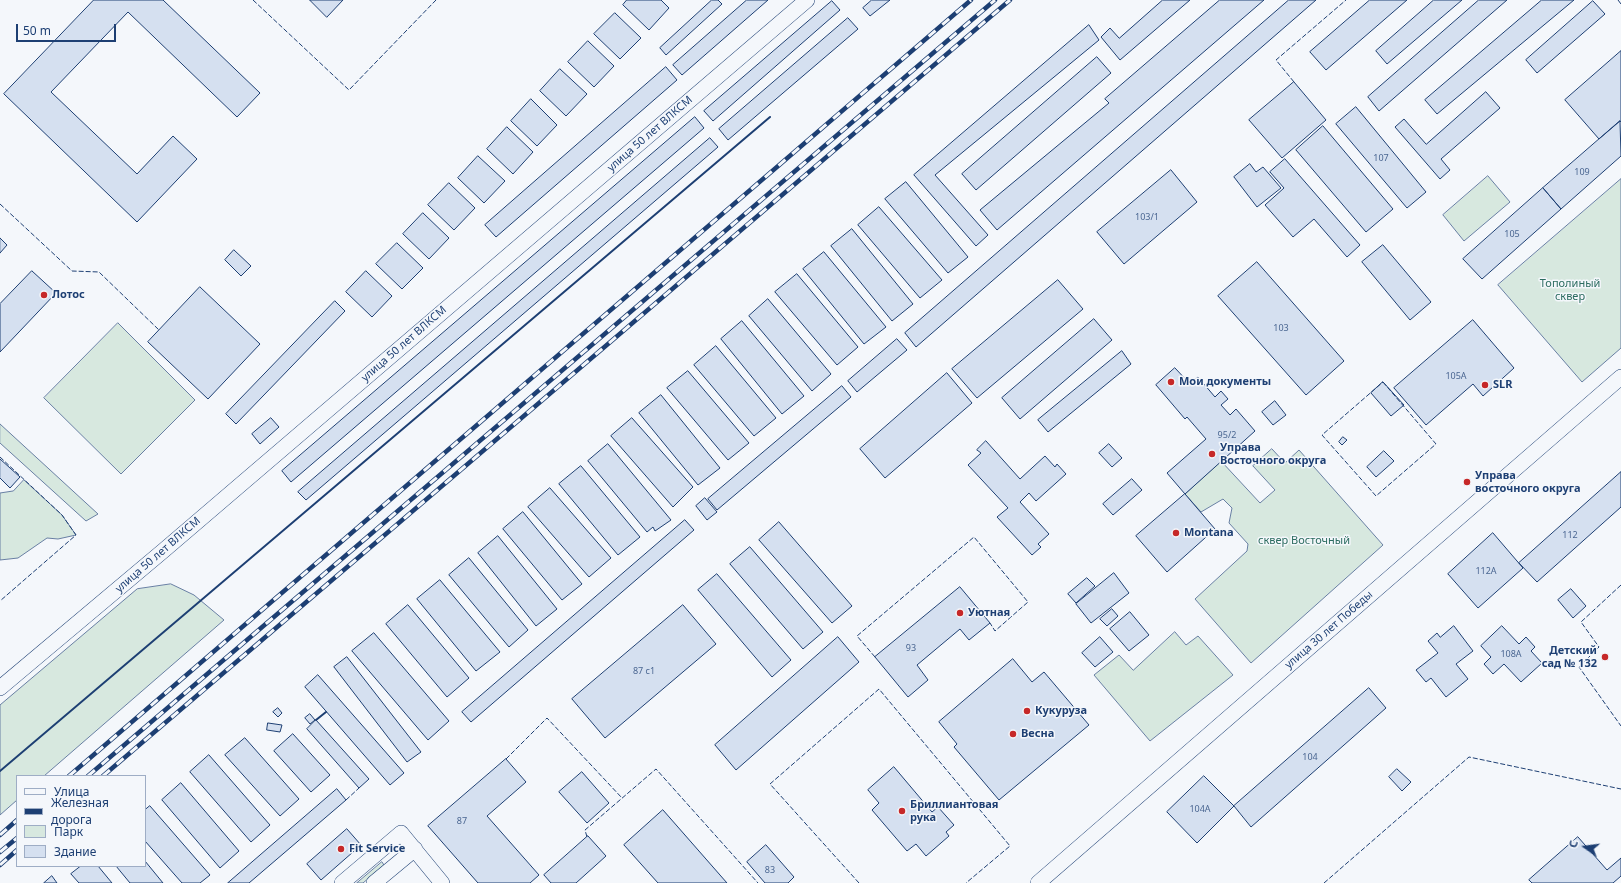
<!DOCTYPE html>
<meta charset="utf-8">
<style>
body{margin:0}
#map{position:relative;width:1621px;height:883px;overflow:hidden;background:#f4f7fb;font-family:"Noto Sans",sans-serif}
canvas{display:block}
.legend{position:absolute;left:16px;top:775px;width:130px;height:92px;box-sizing:border-box;background:#f4f7fb;border:1px solid #9eadc5;margin:0;padding:5px 7px;list-style:none;font-size:12px;color:#1d3f73}
.legend li{display:flex;align-items:center;gap:8px;height:20px}
.legend b{width:20px;border:1px solid #9eadc5}
.north{position:absolute;left:1565px;top:827px;width:40px;height:40px;-webkit-text-stroke:3px #f4f7fb;paint-order:stroke;rotate:284deg;font-size:11px;font-weight:700;line-height:16px;text-align:center;color:#1d3f73}
.north::after{content:'';display:block;margin:auto;width:14px;height:18px;background:#1d3f73;clip-path:polygon(50% 0,100% 100%,50% 72%,0 100%)}
.scale{position:absolute;left:16px;top:24px;width:100px;height:18px;box-sizing:border-box;border:2px solid #1d3f73;border-top:0;padding-left:5px;font-size:12px;line-height:14px;white-space:nowrap;color:#1d3f73;-webkit-text-stroke:3px #f4f7fb;paint-order:stroke}
</style>
<div id="map">
<canvas width="1621" height="883"></canvas>
<ul class="legend">
<li><b style="height:5px;background:#f4f7fb"></b>Улица</li>
<li><b style="height:5px;background:#1d3f73"></b>Железная дорога</li>
<li><b style="height:11px;background:#d7e8df"></b>Парк</li>
<li><b style="height:11px;background:#d5e0f0"></b>Здание</li>
</ul>
<div class="north">С</div>
<div class="scale">50 m</div>
</div>
<script>
const ctx = document.querySelector('canvas').getContext('2d');
ctx.lineJoin = 'round';
function fill(path, color) {
  ctx.fillStyle = color;
  ctx.fill(path, 'evenodd');
}
function trace(path, color, width, dash) {
  ctx.strokeStyle = color;
  ctx.lineWidth = width;
  ctx.lineCap = dash ? 'butt' : 'round';
  ctx.setLineDash(dash || []);
  ctx.stroke(path);
}
function drawText(font, color, halo, rows, align = 'center') {
  ctx.font = font + ' "Noto Sans",sans-serif';
  ctx.lineWidth = 3;
  ctx.setLineDash([]);
  ctx.textBaseline = 'middle';
  ctx.strokeStyle = halo;
  ctx.fillStyle = color;
  for (const [text, x, y, turn = 0] of rows) {
    ctx.save();
    ctx.translate(x, y);
    ctx.rotate((+turn || 0) * Math.PI / 180);
    ctx.textAlign = isNaN(turn) ? turn : align;
    if (halo) ctx.strokeText(text, 0, 0);
    ctx.fillText(text, 0, 0);
    ctx.restore();
  }
}
const green = new Path2D(`
 M 1488,176 L 1510,202 L 1464,241 L 1443,215 Z
 M 1621,179 L 1621,348 L 1582,382 L 1498,285 Z
 M 118,323 L 195,400 L 121,474 L 44,398 Z
 M 0,424 L 98,514 L 86,521 L 0,443 Z
 M 1272,449 L 1285,463 L 1299,450 L 1383,545 L 1251,663 L 1195,599 L 1247,551 L 1248,544 L 1229,523 L 1232,508 L 1223,499 L 1201,512 L 1185,494 L 1221,461 L 1260,503 L 1275,490 L 1253,466 Z
 M 24,480 L 62,515 L 76,535 L 58,539 L 47,538 L 18,558 L 0,560 L 0,493 L 13,491 Z
 M 171,584 L 194,595 L 224,620 L 44,776 L 17,776 L 17,800 L 0,815 L 0,705 L 137,589 Z
 M 1175,632 L 1186,645 L 1198,636 L 1233,675 L 1150,741 L 1094,675 L 1119,655 L 1133,670 Z
 M 382,862 L 384,865 L 363,883 L 357,883 Z`);
const building = new Path2D(`
 M 94,0 L 163,0 L 260,93 L 237,117 L 128,12 L 51,92 L 137,174 L 173,136 L 197,159 L 137,222 L 4,94 Z
 M 310,0 L 343,0 L 327,17 Z
 M 627,0 L 661,0 L 669,8 L 649,30 L 623,5 Z
 M 712,0 L 718,0 L 722,4 L 666,55 L 660,48 Z
 M 747,0 L 768,0 L 682,75 L 673,65 Z
 M 872,0 L 890,0 L 870,16 L 863,8 Z
 M 1163,0 L 1190,0 L 1120,60 L 1101,37 L 1110,28 L 1119,38 Z
 M 1220,0 L 1264,0 L 997,230 L 980,210 L 1109,103 L 1105,99 Z
 M 1289,0 L 1316,0 L 916,347 L 905,333 Z
 M 1370,0 L 1407,0 L 1326,70 L 1310,52 Z
 M 1434,0 L 1462,0 L 1387,64 L 1376,51 Z
 M 1479,0 L 1507,0 L 1379,111 L 1368,97 Z
 M 1542,0 L 1574,0 L 1437,114 L 1425,100 Z
 M 832,1 L 840,10 L 713,121 L 704,111 Z
 M 1593,1 L 1605,14 L 1537,73 L 1526,60 Z
 M 615,13 L 641,38 L 620,59 L 594,34 Z
 M 848,18 L 858,29 L 728,140 L 719,129 Z
 M 1089,25 L 1099,40 L 935,175 L 988,235 L 976,246 L 914,175 Z
 M 588,41 L 614,66 L 594,87 L 568,62 Z
 M 1621,51 L 1621,122 L 1620,121 L 1599,139 L 1565,100 Z
 M 1097,57 L 1111,73 L 976,190 L 962,174 Z
 M 666,67 L 677,80 L 496,237 L 485,225 Z
 M 560,69 L 587,94 L 566,116 L 540,91 Z
 M 1294,82 L 1326,120 L 1282,158 L 1249,120 Z
 M 1486,92 L 1500,108 L 1441,159 L 1450,170 L 1440,179 L 1395,127 L 1404,119 L 1426,144 Z
 M 531,99 L 557,125 L 537,146 L 511,121 Z
 M 1356,107 L 1426,192 L 1407,208 L 1336,124 Z
 M 695,117 L 704,128 L 291,482 L 282,471 Z
 M 1620,121 L 1621,156 L 1561,209 L 1543,188 Z
 M 1323,126 L 1393,209 L 1366,232 L 1296,150 Z
 M 507,127 L 533,152 L 513,174 L 487,149 Z
 M 710,138 L 718,147 L 306,500 L 298,492 Z
 M 478,156 L 505,181 L 484,203 L 458,178 Z
 M 1285,159 L 1360,245 L 1347,257 L 1314,219 L 1293,237 L 1265,205 L 1284,188 L 1270,172 Z
 M 1250,164 L 1256,172 L 1263,167 L 1281,188 L 1257,207 L 1234,177 Z
 M 1171,170 L 1197,202 L 1124,264 L 1097,232 Z
 M 906,182 L 968,257 L 948,273 L 885,199 Z
 M 449,183 L 475,208 L 454,230 L 428,205 Z
 M 1543,188 L 1561,209 L 1482,279 L 1463,259 Z
 M 879,207 L 942,280 L 920,298 L 858,225 Z
 M 423,213 L 449,238 L 429,259 L 403,234 Z
 M 852,229 L 913,304 L 892,321 L 831,246 Z
 M 0,238 L 7,245 L 0,253 Z
 M 397,243 L 423,268 L 402,289 L 376,264 Z
 M 1383,245 L 1431,302 L 1410,320 L 1362,262 Z
 M 234,250 L 251,266 L 241,276 L 225,260 Z
 M 824,252 L 886,327 L 864,344 L 803,269 Z
 M 1257,262 L 1344,361 L 1306,395 L 1218,296 Z
 M 32,271 L 56,293 L 0,352 L 0,304 Z
 M 366,271 L 392,296 L 372,317 L 346,292 Z
 M 797,274 L 858,347 L 837,365 L 775,292 Z
 M 1058,280 L 1083,309 L 977,398 L 952,369 Z
 M 200,287 L 260,344 L 208,399 L 148,342 Z
 M 768,299 L 831,374 L 812,391 L 749,316 Z
 M 335,301 L 345,311 L 236,424 L 226,414 Z
 M 1094,319 L 1112,340 L 1020,419 L 1002,398 Z
 M 1473,320 L 1514,368 L 1483,396 L 1473,384 L 1426,425 L 1394,388 Z
 M 742,321 L 804,396 L 782,414 L 721,339 Z
 M 897,339 L 907,350 L 857,392 L 848,381 Z
 M 716,346 L 776,418 L 754,436 L 694,365 Z
 M 1122,351 L 1131,364 L 1048,432 L 1038,420 Z
 M 1175,368 L 1190,384 L 1198,377 L 1215,397 L 1221,391 L 1228,399 L 1221,405 L 1230,415 L 1236,409 L 1255,431 L 1185,494 L 1167,473 L 1206,439 L 1187,417 L 1185,419 L 1156,385 Z
 M 688,371 L 749,443 L 728,460 L 667,388 Z
 M 947,373 L 972,403 L 885,478 L 860,449 Z
 M 1383,382 L 1404,405 L 1391,416 L 1371,393 Z
 M 842,386 L 851,397 L 717,510 L 708,499 Z
 M 661,395 L 720,468 L 698,485 L 639,413 Z
 M 1275,401 L 1286,415 L 1273,425 L 1262,412 Z
 M 271,418 L 279,427 L 260,444 L 252,434 Z
 M 632,418 L 693,487 L 673,507 L 611,436 Z
 M 1343,437 L 1347,440 L 1342,445 L 1339,442 Z
 M 986,441 L 1020,479 L 1045,456 L 1055,467 L 1057,464 L 1066,474 L 1036,501 L 1029,493 L 1020,502 L 1049,534 L 1038,544 L 1041,547 L 1032,555 L 997,517 L 1008,508 L 968,465 L 981,453 L 977,450 Z
 M 608,444 L 671,520 L 655,531 L 653,527 L 647,532 L 588,461 Z
 M 1109,444 L 1122,458 L 1112,467 L 1099,453 Z
 M 1384,451 L 1394,461 L 1376,477 L 1367,467 Z
 M 0,459 L 20,477 L 10,488 L 0,478 Z
 M 581,466 L 640,537 L 618,555 L 559,484 Z
 M 1621,472 L 1621,507 L 1537,582 L 1519,563 Z
 M 1132,479 L 1142,490 L 1113,515 L 1103,504 Z
 M 550,488 L 611,558 L 589,577 L 528,507 Z
 M 1185,494 L 1215,529 L 1167,572 L 1136,536 Z
 M 705,498 L 717,512 L 707,520 L 696,506 Z
 M 523,512 L 582,584 L 562,600 L 503,529 Z
 M 685,520 L 694,530 L 471,722 L 462,712 Z
 M 779,522 L 852,606 L 832,623 L 759,540 Z
 M 1493,533 L 1523,568 L 1478,608 L 1448,574 Z
 M 498,536 L 557,609 L 536,626 L 478,553 Z
 M 750,547 L 823,632 L 803,649 L 730,564 Z
 M 469,558 L 528,630 L 509,647 L 449,575 Z
 M 1114,573 L 1129,593 L 1091,623 L 1076,604 Z
 M 717,574 L 791,660 L 772,677 L 698,590 Z
 M 1087,578 L 1095,586 L 1076,603 L 1068,594 Z
 M 440,580 L 500,652 L 476,671 L 417,599 Z
 M 960,587 L 990,623 L 969,640 L 960,629 L 917,665 L 928,680 L 908,697 L 875,657 Z
 M 1571,589 L 1586,606 L 1573,618 L 1558,600 Z
 M 408,605 L 469,678 L 447,697 L 386,624 Z
 M 683,605 L 716,644 L 605,738 L 572,699 Z
 M 1112,609 L 1118,616 L 1107,626 L 1100,619 Z
 M 1130,612 L 1149,635 L 1129,651 L 1110,629 Z
 M 1454,626 L 1473,651 L 1456,664 L 1468,679 L 1446,697 L 1431,678 L 1426,682 L 1416,670 L 1438,653 L 1428,641 L 1437,633 L 1440,637 Z
 M 1502,626 L 1519,644 L 1526,637 L 1535,647 L 1531,651 L 1542,663 L 1521,682 L 1504,664 L 1493,674 L 1484,664 L 1491,657 L 1481,646 Z
 M 374,633 L 449,721 L 428,740 L 352,651 Z
 M 838,637 L 859,662 L 736,770 L 715,745 Z
 M 1100,637 L 1113,652 L 1095,667 L 1082,653 Z
 M 347,657 L 421,752 L 407,762 L 334,667 Z
 M 1013,659 L 1032,682 L 1044,672 L 1089,725 L 999,800 L 954,747 L 957,744 L 939,722 Z
 M 318,675 L 404,773 L 390,785 L 305,687 Z
 M 1369,688 L 1386,708 L 1251,827 L 1234,806 Z
 M 278,708 L 282,713 L 278,717 L 273,712 Z
 M 310,714 L 315,720 L 310,724 L 305,718 Z
 M 316,720 L 369,779 L 359,788 L 307,729 Z
 M 268,723 L 282,725 L 280,732 L 267,730 Z
 M 293,734 L 330,775 L 311,792 L 274,751 Z
 M 245,738 L 299,799 L 280,816 L 225,755 Z
 M 209,755 L 270,825 L 251,842 L 190,772 Z
 M 506,759 L 526,782 L 487,816 L 539,875 L 530,883 L 478,883 L 428,826 Z
 M 894,767 L 932,812 L 938,807 L 954,825 L 946,832 L 949,836 L 926,856 L 916,844 L 907,851 L 872,810 L 879,803 L 868,790 Z
 M 1397,769 L 1411,782 L 1402,791 L 1389,777 Z
 M 582,772 L 609,803 L 587,823 L 559,792 Z
 M 1204,776 L 1234,806 L 1197,843 L 1167,812 Z
 M 181,783 L 239,851 L 220,868 L 162,800 Z
 M 337,789 L 346,800 L 249,883 L 228,883 Z
 M 150,806 L 210,875 L 200,883 L 182,883 L 145,841 L 145,810 Z
 M 663,810 L 727,883 L 658,883 L 624,845 Z
 M 347,829 L 361,845 L 321,880 L 307,864 Z
 M 588,836 L 606,856 L 576,883 L 551,883 L 544,875 Z
 M 1578,837 L 1607,870 L 1621,858 L 1621,876 L 1613,883 L 1532,883 L 1529,880 Z
 M 766,845 L 794,877 L 788,883 L 765,883 L 747,862 Z
 M 145,861 L 163,883 L 130,883 L 116,866 L 145,866 Z
 M 81,866 L 98,866 L 112,883 L 79,883 L 71,874 Z
 M 52,876 L 57,883 L 44,883 Z`);
const minor = new Path2D(`
 M 0,688 L 163,551 L 807,0
 M 342,883 L 401,833 L 442,883
 M 374,883 L 415,849
 M 1038,883 L 1621,377`);
const rail = new Path2D(`
 M 69,776 L 971,0
 M 88,776 L 995,0
 M 103,776 L 1010,0
 M 0,835 L 17,820
 M 0,852 L 17,838
 M 0,865 L 17,850`);
const fence = new Path2D(`
 M 253,0 L 349,90 L 436,0
 M 1618,0 L 1621,4
 M 1294,82 L 1276,60 L 1346,0
 M 0,204 L 72,271 L 99,272 L 159,330
 M 1383,382 L 1436,444 L 1376,496 L 1322,435 Z
 M 0,457 L 62,515 L 76,535 L 0,601
 M 1621,585 L 1581,622 L 1599,647 L 1579,667 L 1621,726
 M 875,657 L 857,636 L 974,537 L 1028,602 L 995,631 L 990,623
 M 506,759 L 547,718 L 622,798
 M 346,800 L 359,788
 M 587,837 L 585,830 L 656,769 L 758,883
 M 859,883 L 770,784 L 879,689 L 1010,846 L 966,883
 M 1324,883 L 1469,757 L 1621,789`);
const wall = new Path2D(`
 M 316,720 L 326,712
 M 0,771 L 770,117`);
const markers = [
 [44,295,4,"#c62828"],
 [1171,382,4,"#c62828"],
 [1485,385,4,"#c62828"],
 [1212,454,4,"#c62828"],
 [1467,482,4,"#c62828"],
 [1176,533,4,"#c62828"],
 [960,613,4,"#c62828"],
 [1605,657,4,"#c62828"],
 [1027,711,4,"#c62828"],
 [1013,734,4,"#c62828"],
 [902,811,4,"#c62828"],
 [341,849,4,"#c62828"]
];
const numberNames = [
 ["107",1381,158],
 ["109",1582,172],
 ["103/1",1147,217],
 ["105",1512,234],
 ["103",1281,328],
 ["105А",1456,376],
 ["95/2",1227,435],
 ["112",1570,535],
 ["112А",1486,571],
 ["93",911,648],
 ["108А",1511,654],
 ["87 с1",644,671],
 ["104",1310,757],
 ["104А",1200,809],
 ["87",462,821],
 ["83",770,870]
];
const streetNames = [
 ["улица 50 лет ВЛКСМ",650,134,-41],
 ["улица 50 лет ВЛКСМ",404,344,-41],
 ["улица 50 лет ВЛКСМ",158,555,-41],
 ["улица 30 лет Победы",1329,630,-41]
];
const parkNames = [
 ["Тополиный",1570,284],
 ["сквер",1570,297],
 ["сквер Восточный",1304,541]
];
const poiNames = [
 ["Лотос",52,295],
 ["Мои документы",1179,382],
 ["SLR",1493,385],
 ["Управа",1220,448],
 ["Восточного округа",1220,461],
 ["Управа",1475,476],
 ["восточного округа",1475,489],
 ["Montana",1184,533],
 ["Уютная",968,613],
 ["Детский",1597,651,"right"],
 ["сад № 132",1597,664,"right"],
 ["Кукуруза",1035,711],
 ["Весна",1021,734],
 ["Бриллиантовая",910,805],
 ["рука",910,818],
 ["Fit Service",349,849]
];
fill(green, '#d7e8df');
trace(green, '#687fa3', 1);
fill(building, '#d5e0f0');
trace(building, '#1d3f73', 1);
trace(minor, '#1d3f73', 16);
trace(minor, '#f4f7fb', 15);
trace(rail, '#1d3f73', 4.5);
trace(rail, '#f4f7fb', 3, [9]);
trace(fence, '#1d3f73', 1, [5, 2]);
trace(wall, '#1d3f73', 2);
for (const [x, y, r, color] of markers) {
  const dot = new Path2D();
  dot.arc(x, y, r, 0, 2 * Math.PI);
  ctx.fillStyle = color;
  ctx.fill(dot);
  trace(dot, '#f4f7fb', 1.5);
}
drawText('9px', '#4b6792', null, numberNames);
drawText('11px', '#1d3f73', '#f4f7fb', streetNames);
drawText('11px', '#2c6c60', '#f4f7fb', parkNames);
drawText('bold 11px', '#1d3f73', '#f4f7fb', poiNames, 'left');
</script>
